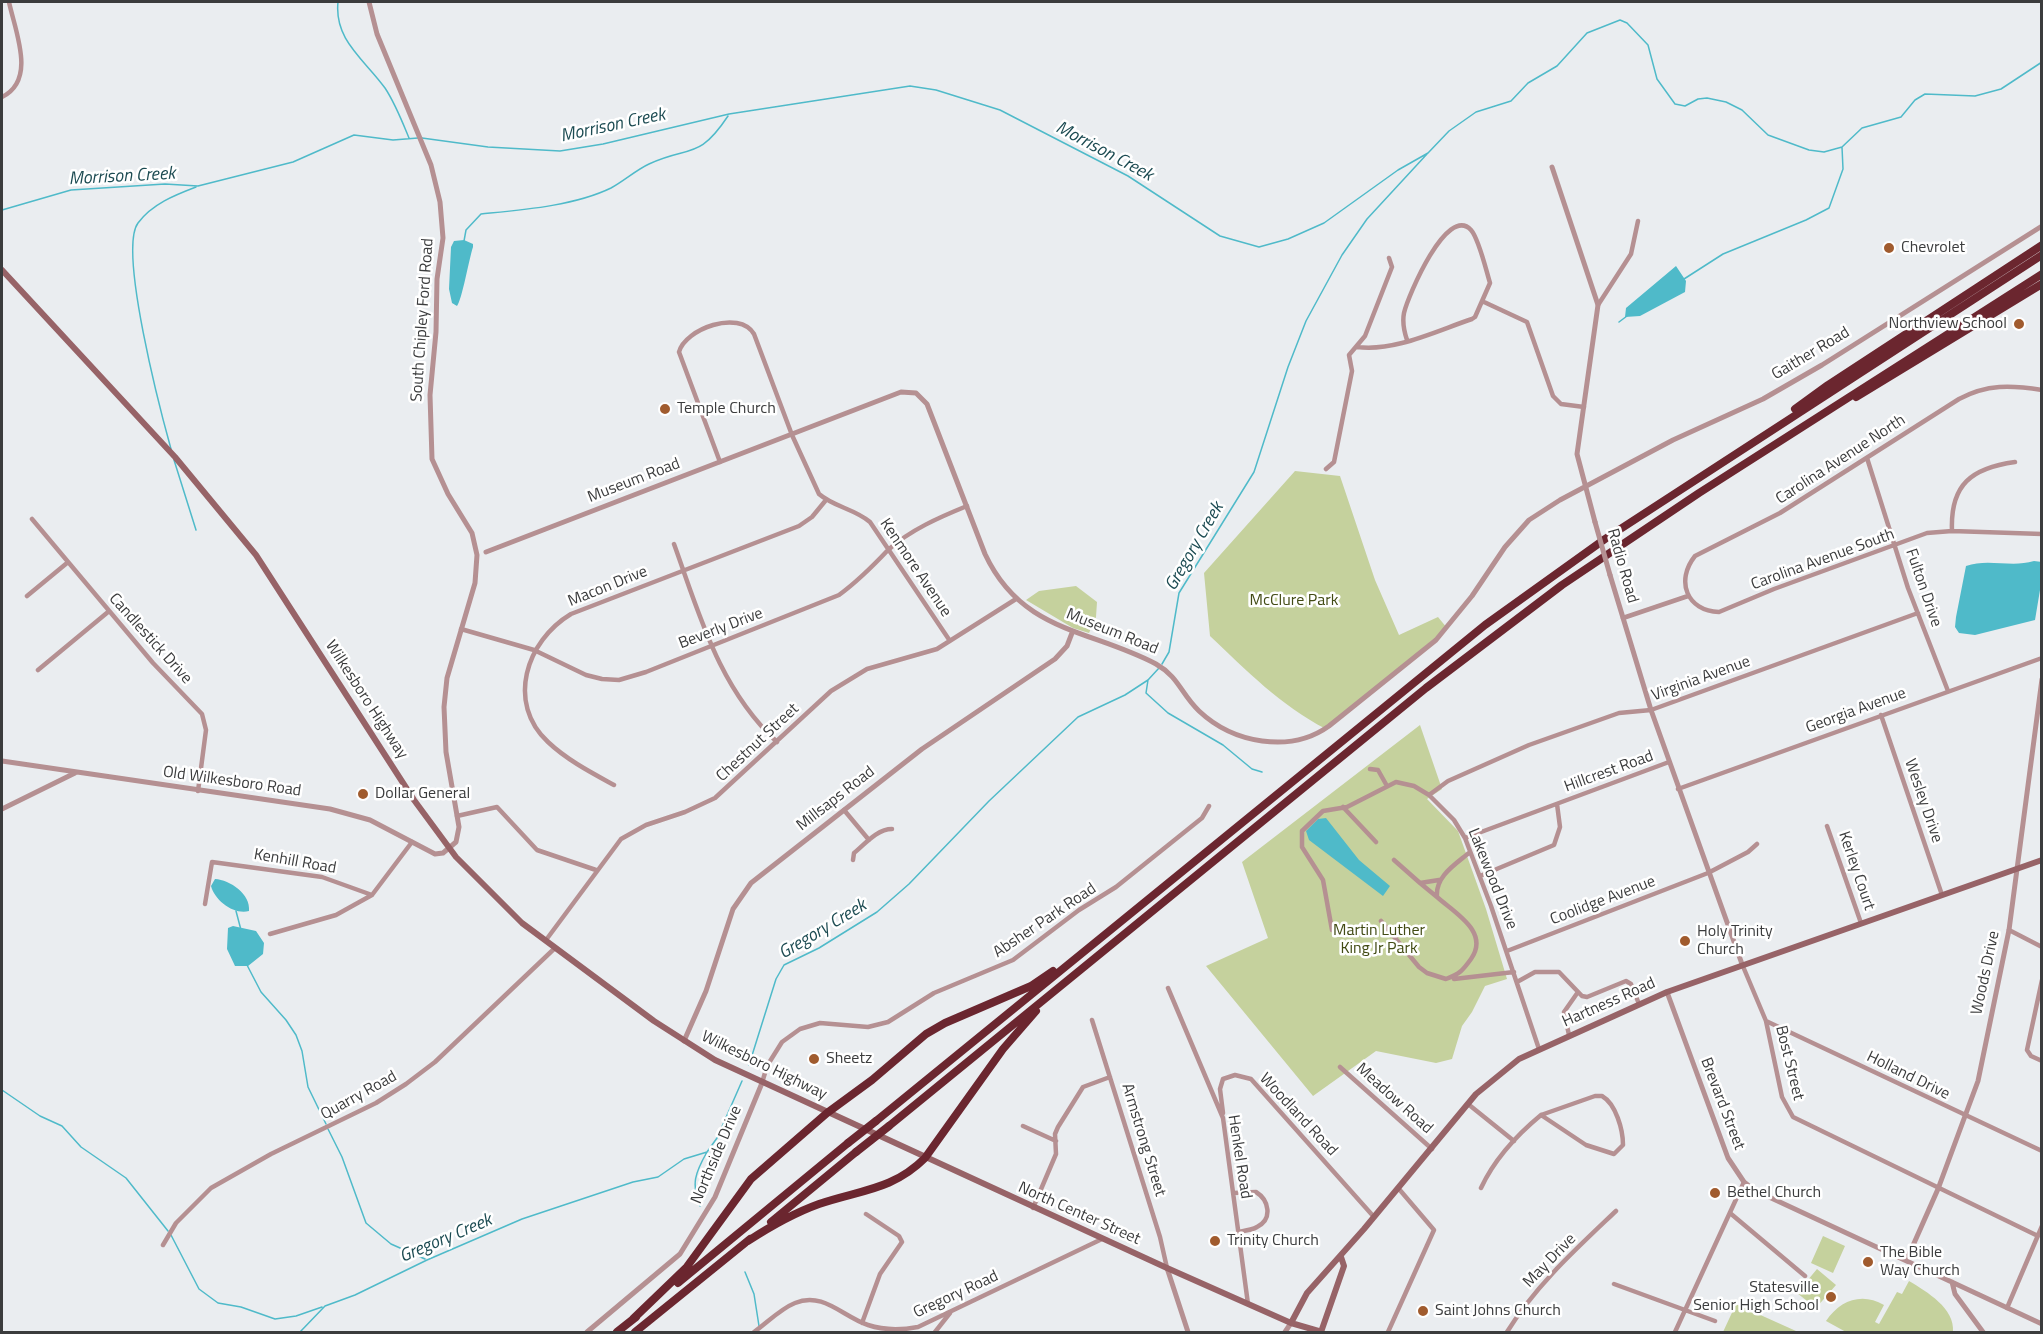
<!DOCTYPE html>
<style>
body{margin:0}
#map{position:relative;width:2043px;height:1334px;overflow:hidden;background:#eaedf0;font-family:"Titillium Web",sans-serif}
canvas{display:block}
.frame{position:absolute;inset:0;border:3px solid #3b3c3d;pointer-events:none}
</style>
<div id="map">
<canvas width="2043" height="1334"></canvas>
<div class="frame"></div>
</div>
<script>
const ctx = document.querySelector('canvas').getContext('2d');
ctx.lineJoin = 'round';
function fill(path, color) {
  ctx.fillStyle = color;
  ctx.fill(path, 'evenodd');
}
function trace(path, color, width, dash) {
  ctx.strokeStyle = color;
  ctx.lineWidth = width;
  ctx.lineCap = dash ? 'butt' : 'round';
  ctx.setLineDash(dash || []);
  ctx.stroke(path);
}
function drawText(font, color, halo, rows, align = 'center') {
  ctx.font = font + ' "Titillium Web",sans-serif';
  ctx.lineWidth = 5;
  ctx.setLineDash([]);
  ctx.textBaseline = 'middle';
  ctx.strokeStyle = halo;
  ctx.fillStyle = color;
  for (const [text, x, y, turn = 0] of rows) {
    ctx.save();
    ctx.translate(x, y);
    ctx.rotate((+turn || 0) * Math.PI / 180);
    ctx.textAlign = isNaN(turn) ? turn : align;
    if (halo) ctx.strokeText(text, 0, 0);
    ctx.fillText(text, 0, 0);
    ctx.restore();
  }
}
const green = new Path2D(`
 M 1295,471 L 1340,476 L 1375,580 L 1399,635 L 1438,617 L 1447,628 L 1326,729 C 1280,705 1247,671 1210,636 L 1204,573 Z
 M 1076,586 L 1097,602 L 1096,617 L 1089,633 L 1073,628 L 1026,600 L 1039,591 Z
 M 1420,725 L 1442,789 L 1427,799 L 1458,831 L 1486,909 L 1507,979 L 1485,986 L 1472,1012 L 1462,1026 L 1452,1059 L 1436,1063 L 1376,1051 L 1313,1096 L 1206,966 L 1268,938 L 1242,862 Z
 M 1823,1236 L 1845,1246 L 1833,1273 L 1811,1263 Z
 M 1817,1269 L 1836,1285 L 1816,1308 L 1797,1293 Z
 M 1909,1281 C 1927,1292 1955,1308 1953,1332 L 1846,1332 L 1826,1321 C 1840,1300 1862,1292 1884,1305 L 1875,1322 L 1879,1324 L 1897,1292 L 1902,1294 Z
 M 1736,1304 L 1796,1331 L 1723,1332 Z`);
const water = new Path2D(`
 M 464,240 L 473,244 L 473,247 C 469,259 462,300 457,306 L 452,303 L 449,289 L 451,247 L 454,241 Z
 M 1676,266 L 1686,281 L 1685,292 L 1640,316 L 1625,317 L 1626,308 Z
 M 2034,561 L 2042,562 L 2041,584 L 2035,620 L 1975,635 L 1959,633 L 1955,627 L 1956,617 L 1966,566 C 1988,558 2011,568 2034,561 Z
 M 1326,818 L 1359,860 L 1390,886 L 1383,896 L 1309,840 L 1306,831 L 1318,819 Z
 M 215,879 C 230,880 251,894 249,911 C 234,915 215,901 211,886 Z
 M 233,926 L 256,931 L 264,943 L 263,954 L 248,966 L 235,966 L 227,949 L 228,928 Z`);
const stream = new Path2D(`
 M 338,2 C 334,40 364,59 385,88 C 395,103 402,121 409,138
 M 422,138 L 488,147 L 560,151 L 603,144 L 729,114 L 910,86 L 936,90 L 1000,110 L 1128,176 L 1220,236 L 1259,247 L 1288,239 L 1324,223 L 1398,170 L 1428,153 L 1449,131 L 1476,112 L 1511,101 L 1528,83 L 1557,66 L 1587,33 L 1620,20 L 1627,23 L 1648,45 L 1657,79 L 1675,104 L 1685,106 L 1698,99 L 1707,98 L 1726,102 L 1742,110 L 1768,135 L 1809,150 L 1824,152 L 1842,147 L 1862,128 L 1901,117 L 1915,100 L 1925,94 L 1975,96 L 2001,89 L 2042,62
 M 2,210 L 71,190 L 165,184 L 198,186 L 293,162 L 354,135 L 393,140 L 418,138
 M 464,241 L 466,230 L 481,214 C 521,210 574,206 611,188 C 624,181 636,170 649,164 C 690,145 698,161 728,116
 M 1684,279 L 1723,254 L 1806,220 L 1829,208 L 1843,169 L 1842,147
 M 1619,322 L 1627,316
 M 171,449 C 161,413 118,250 138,223 C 152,204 175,195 196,187
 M 174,460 L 196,530
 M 1162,664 L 1169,652 L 1179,593 L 1254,472 L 1288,367 L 1306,321 L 1342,255 L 1367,219 L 1427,154
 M 1148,680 L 1146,693 L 1168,713 L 1223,745 L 1252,769 L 1262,772
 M 236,911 L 241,930
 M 247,965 L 261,992 L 286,1020 L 296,1035 L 302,1051 L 308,1087 L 326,1124
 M 749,1065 L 776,979 L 784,965 L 819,948 L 877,912 L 909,884 L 989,801 L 1078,717 L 1125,695 L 1148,680 L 1159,668
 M 2,1090 L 40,1116 L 62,1126 L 81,1147 L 126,1178 L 168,1231
 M 328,1129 L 342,1157 L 366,1223 L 391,1244 L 425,1259
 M 700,1206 C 691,1184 695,1173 707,1152
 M 171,1235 L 199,1289 L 218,1303 L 241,1307 L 275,1319 L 296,1316 L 322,1307
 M 745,1272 L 754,1294 L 759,1326
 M 300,1332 L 325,1306 L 355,1295 L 427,1260 L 522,1219 L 633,1182 L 658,1177 L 684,1159 L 707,1152 L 717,1138 L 742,1081`);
const minor = new Path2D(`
 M 2,97 C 37,80 15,31 9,2
 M 1484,302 L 1527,322 L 1553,396 L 1561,404 L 1584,407
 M 1598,305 L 1631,254 L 1638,221
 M 1357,347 C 1394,352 1436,331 1472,319 L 1475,317 L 1490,283 C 1486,270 1479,239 1471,230 C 1447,204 1408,296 1404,313 C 1402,323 1404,331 1407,340
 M 2042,390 C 2011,385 1987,384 1959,399 L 1780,513 L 1695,556 C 1675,581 1687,611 1719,612 L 1774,589 L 1927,533 L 1952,531 L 2042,534
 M 1867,458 L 1908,588 L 1948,691
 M 720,462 L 679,352 C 685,329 739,309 754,334 L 792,435 L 819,494 C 834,507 855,509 870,522 L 950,641
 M 1326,469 L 1334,462 L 1352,371 L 1349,355 L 1365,336 L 1392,267 L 1389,258
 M 32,519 L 153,663 L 202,714 L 206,730 L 198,791
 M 1952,531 C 1950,484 1972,468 2015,462
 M 674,544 C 700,616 719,688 777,742
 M 27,596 L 67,563
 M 1623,618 L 1688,596
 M 461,629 L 534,650 L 586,675 L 602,679 L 619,680 L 646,672 L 839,595 C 858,581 872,567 888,550 C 910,530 940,517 967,506
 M 38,670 L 108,612
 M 1881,715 L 1942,895
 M 1370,769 L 1378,770 L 1387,786
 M 614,785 C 592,773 567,760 548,742 C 506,703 526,641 571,614 L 799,526 L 812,517 L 826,500
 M 1678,789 L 2042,658
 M 1429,795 L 1448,781 L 1529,745 L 1619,713 L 1651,710 L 1918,613
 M 1343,807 L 1376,842
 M 844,810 L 869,840
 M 457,816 L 497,807 L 537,850 L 596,870
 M 1827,826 L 1861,923
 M 1465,838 L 1669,762
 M 853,860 L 854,853 C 865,844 877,829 892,829
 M 1394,860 L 1420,883 L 1439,880
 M 1480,876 L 1554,845 L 1560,827 L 1557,804
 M 1420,883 L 1437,897
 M 205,904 L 212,862 L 322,877 L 372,895
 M 1381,921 L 1419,967 L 1427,973 L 1446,979 C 1460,974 1463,970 1471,959 C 1490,932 1455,913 1437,897 C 1435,876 1456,864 1470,852
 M 1332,930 L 1323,880 L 1302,847 L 1302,831 L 1323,811 L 1347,807 L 1396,782 L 1414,786 L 1429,795 L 1454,820 L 1465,838 L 1491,906 L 1539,1049
 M 2009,930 L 2042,947
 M 270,934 L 336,915 L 372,895 L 412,842
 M 546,940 L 621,839 L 646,825 L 685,812 L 715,798 L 831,691 L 867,669 L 937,649 L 1016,599
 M 1507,951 L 1708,873 L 1748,852 L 1757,844
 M 1742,964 L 1766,1021 L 1782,1097 L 1793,1117 L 2038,1236
 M 1454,979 L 1514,972
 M 2042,980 L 2027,1050 L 2031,1056 L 2042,1061
 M 1517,982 L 1535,972 L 1559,972 L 1582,996 L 1587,997 L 1626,981 L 1631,984 L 1639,1004
 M 1168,988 L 1223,1118 L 1248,1304
 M 1092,1020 L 1160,1237 L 1167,1268
 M 1766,1021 L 2042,1151
 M 1569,1035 L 1564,1012 L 1578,992
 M 1340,1067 L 1432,1149
 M 762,1083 L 767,1066 L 782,1042 L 800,1029 L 820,1023 L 868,1027 L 888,1022 L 934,993 L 1013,960 L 1079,910 L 1116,887 L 1202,818 L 1209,806
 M 1595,1096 L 1602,1096 C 1616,1104 1623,1130 1623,1145 L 1614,1154 L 1586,1145 L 1541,1115 Z
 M 1468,1104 L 1514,1141
 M 1223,1113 L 1220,1089 L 1223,1079 L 1235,1075 L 1251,1079 L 1374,1217
 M 1023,1126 L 1056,1141
 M 1481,1188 C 1494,1160 1518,1134 1541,1115
 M 1233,1193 L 1256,1192 C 1269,1200 1273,1219 1257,1227 C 1252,1230 1244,1231 1238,1232
 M 1033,1208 L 1056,1154 L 1055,1134 L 1058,1127 L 1083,1087 L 1110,1077
 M 1730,1213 L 1805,1276
 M 163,1245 L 176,1223 L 211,1188 L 271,1154 L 376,1103 L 406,1084 L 435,1062 L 555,948
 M 1614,1284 L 1715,1321
 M 2007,1308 L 2042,1226
 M 862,1323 L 880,1274 L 902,1242 L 899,1236 L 866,1214
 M 754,1332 C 767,1323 780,1309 795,1303 C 823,1291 843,1317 868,1325 C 883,1330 902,1330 918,1327 L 1102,1239
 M 935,1332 L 950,1313
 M 1388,1332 L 1434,1230 L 1399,1189
 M 1507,1332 C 1536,1285 1576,1249 1616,1211
 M 1675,1332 L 1744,1182`);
const tertiary = new Path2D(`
 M 1552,167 L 1598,305 L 1577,454 L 1595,522
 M 486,552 L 901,392 L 916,393 L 927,404 L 985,554 C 1022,633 1090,629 1156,664 C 1179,677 1181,694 1199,711 C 1233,743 1290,754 1329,726 L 1436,640 L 1472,596 L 1505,547 L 1529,520 L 1560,500 L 1673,440 L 1763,399 L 1822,365 L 2042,226
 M 1610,575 L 1651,710 L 1742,964
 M 2,761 L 330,809 L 370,820 L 435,854 L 443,853 L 456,842 L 459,827 L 446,752 L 444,707 L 447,678 L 475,583 L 477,555 L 472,533 L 448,494 L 432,459 L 430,395 L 436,332 L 437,279 L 443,238 L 440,202 L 431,165 L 377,34 L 369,2
 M 2,809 L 75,773
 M 1667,992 L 1728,1158 L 1744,1182 L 1754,1190 L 2042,1324
 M 684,1041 L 706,991 L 733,909 L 751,883 L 922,749 L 1055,659 L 1067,646 L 1072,633
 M 1907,1259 L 1938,1189 L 1978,1081 L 2009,930 L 2042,679
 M 1167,1268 L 1188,1332
 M 1952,1282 L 1955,1294 L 1983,1332
 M 587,1332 L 680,1254 L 715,1197 L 762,1083
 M 1285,1332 L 1291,1323`);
const secondary = new Path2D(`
 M 2,270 L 175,457 L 256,555 L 414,800 L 456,857 L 522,923 L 654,1021 L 715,1060 L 1167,1268 L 1291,1323 L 1322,1332
 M 1291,1323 L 1307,1293 L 1364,1229 L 1476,1094 L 1519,1059 L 1667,992 L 2042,860
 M 1321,1332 L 1344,1266 L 1341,1257`);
const motorway = new Path2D(`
 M 1856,397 L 2042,284
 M 1795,409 L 1828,385 L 2042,245
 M 876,1121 L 1485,625 L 1605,539 L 2042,255
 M 889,1126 L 1426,688 L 1562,585 L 1699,493 L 2042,274
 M 771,1222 L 856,1152
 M 748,1241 C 771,1226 794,1213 819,1204 C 860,1190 893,1190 925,1158 L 1003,1049 L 1036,1011
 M 678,1283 L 848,1143
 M 633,1319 L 686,1268 L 751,1179 L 827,1113 L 872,1080 L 926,1034 L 945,1023 L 1031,986 L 1053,971
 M 617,1332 L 636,1317
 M 635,1332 L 750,1239`);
const tertiaryBridge = new Path2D(`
 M 1595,522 L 1610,575`);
const motorwayBridge = new Path2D(`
 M 848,1143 L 876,1121
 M 856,1152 L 889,1126`);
const markers = [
 [1889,248,6,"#a05b2e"],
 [2019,324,6,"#a05b2e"],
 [665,409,6,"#a05b2e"],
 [363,794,6,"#a05b2e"],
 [1685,941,6,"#a05b2e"],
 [814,1059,6,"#a05b2e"],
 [1715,1193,6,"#a05b2e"],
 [1215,1241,6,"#a05b2e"],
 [1868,1262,6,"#a05b2e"],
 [1831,1297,6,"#a05b2e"],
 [1423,1311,6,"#a05b2e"]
];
const poiNames = [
 ["Chevrolet",1901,248],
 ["Northview School",2007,324,"right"],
 ["Temple Church",677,409],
 ["Dollar General",375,794],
 ["Holy Trinity",1697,932],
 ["Church",1697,950],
 ["Sheetz",826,1059],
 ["Bethel Church",1727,1193],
 ["Trinity Church",1227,1241],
 ["The Bible",1880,1253],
 ["Way Church",1880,1271],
 ["Statesville",1819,1288,"right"],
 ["Senior High School",1819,1306,"right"],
 ["Saint Johns Church",1435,1311]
];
const streetNames = [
 ["South Chipley Ford Road",423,320,-86],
 ["Gaither Road",1811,354,-31],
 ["Carolina Avenue North",1841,460,-33],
 ["Museum Road",634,481,-21],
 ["Carolina Avenue South",1823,560,-20],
 ["Radio Road",1622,566,74],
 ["Kenmore Avenue",915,568,56],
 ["Macon Drive",608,587,-22],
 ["Fulton Drive",1923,588,71],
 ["Beverly Drive",721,629,-21],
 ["Museum Road",1112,632,22],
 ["Candlestick Drive",150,639,48],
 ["Virginia Avenue",1701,679,-20],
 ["Wilkesboro Highway",366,700,57],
 ["Georgia Avenue",1856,711,-20],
 ["Chestnut Street",758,743,-43],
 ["Hillcrest Road",1609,772,-20],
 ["Old Wilkesboro Road",232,782,8],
 ["Millsaps Road",836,799,-38],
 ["Wesley Drive",1923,801,71],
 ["Kenhill Road",295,862,10],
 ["Kerley Court",1856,871,71],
 ["Lakewood Drive",1492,879,68],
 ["Coolidge Avenue",1603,901,-21],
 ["Absher Park Road",1045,921,-34],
 ["Woods Drive",1986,973,-78],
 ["Hartness Road",1609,1003,-24],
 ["Bost Street",1789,1063,76],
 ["Wilkesboro Highway",764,1066,26],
 ["Holland Drive",1908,1076,26],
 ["Quarry Road",359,1096,-29],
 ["Meadow Road",1394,1099,42],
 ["Brevard Street",1722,1104,69],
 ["Woodland Road",1298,1115,47],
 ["Armstrong Street",1143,1140,73],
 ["Northside Drive",717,1155,-67],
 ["Henkel Road",1239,1157,81],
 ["North Center Street",1079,1214,24],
 ["May Drive",1550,1261,-46],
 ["Gregory Road",956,1295,-25]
];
const parkNames = [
 ["McClure Park",1294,601],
 ["Martin Luther",1379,931],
 ["King Jr Park",1379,949]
];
const waterNames = [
 ["Morrison Creek",613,126,-12],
 ["Morrison Creek",1104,152,28],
 ["Morrison Creek",122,177,-3],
 ["Gregory Creek",1195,547,-60],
 ["Gregory Creek",823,930,-31],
 ["Gregory Creek",446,1239,-23]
];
fill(green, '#c5d19d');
fill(water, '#4fbac9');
trace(stream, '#4fbac9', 1.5);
trace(minor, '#b59092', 4.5);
trace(tertiary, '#b59092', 5);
trace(secondary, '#976367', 6);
trace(motorway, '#6b262f', 8);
trace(tertiaryBridge, '#b59092', 5);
trace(motorwayBridge, '#6b262f', 8);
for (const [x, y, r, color] of markers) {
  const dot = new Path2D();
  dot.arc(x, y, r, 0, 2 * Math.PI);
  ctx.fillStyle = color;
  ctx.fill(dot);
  trace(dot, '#fff', 2);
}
drawText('16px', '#3b3c3d', '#fff', poiNames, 'left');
drawText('16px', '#3b3c3d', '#fff', streetNames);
drawText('16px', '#424b14', '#fff', parkNames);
drawText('italic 18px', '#1c4b52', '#fff', waterNames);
</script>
